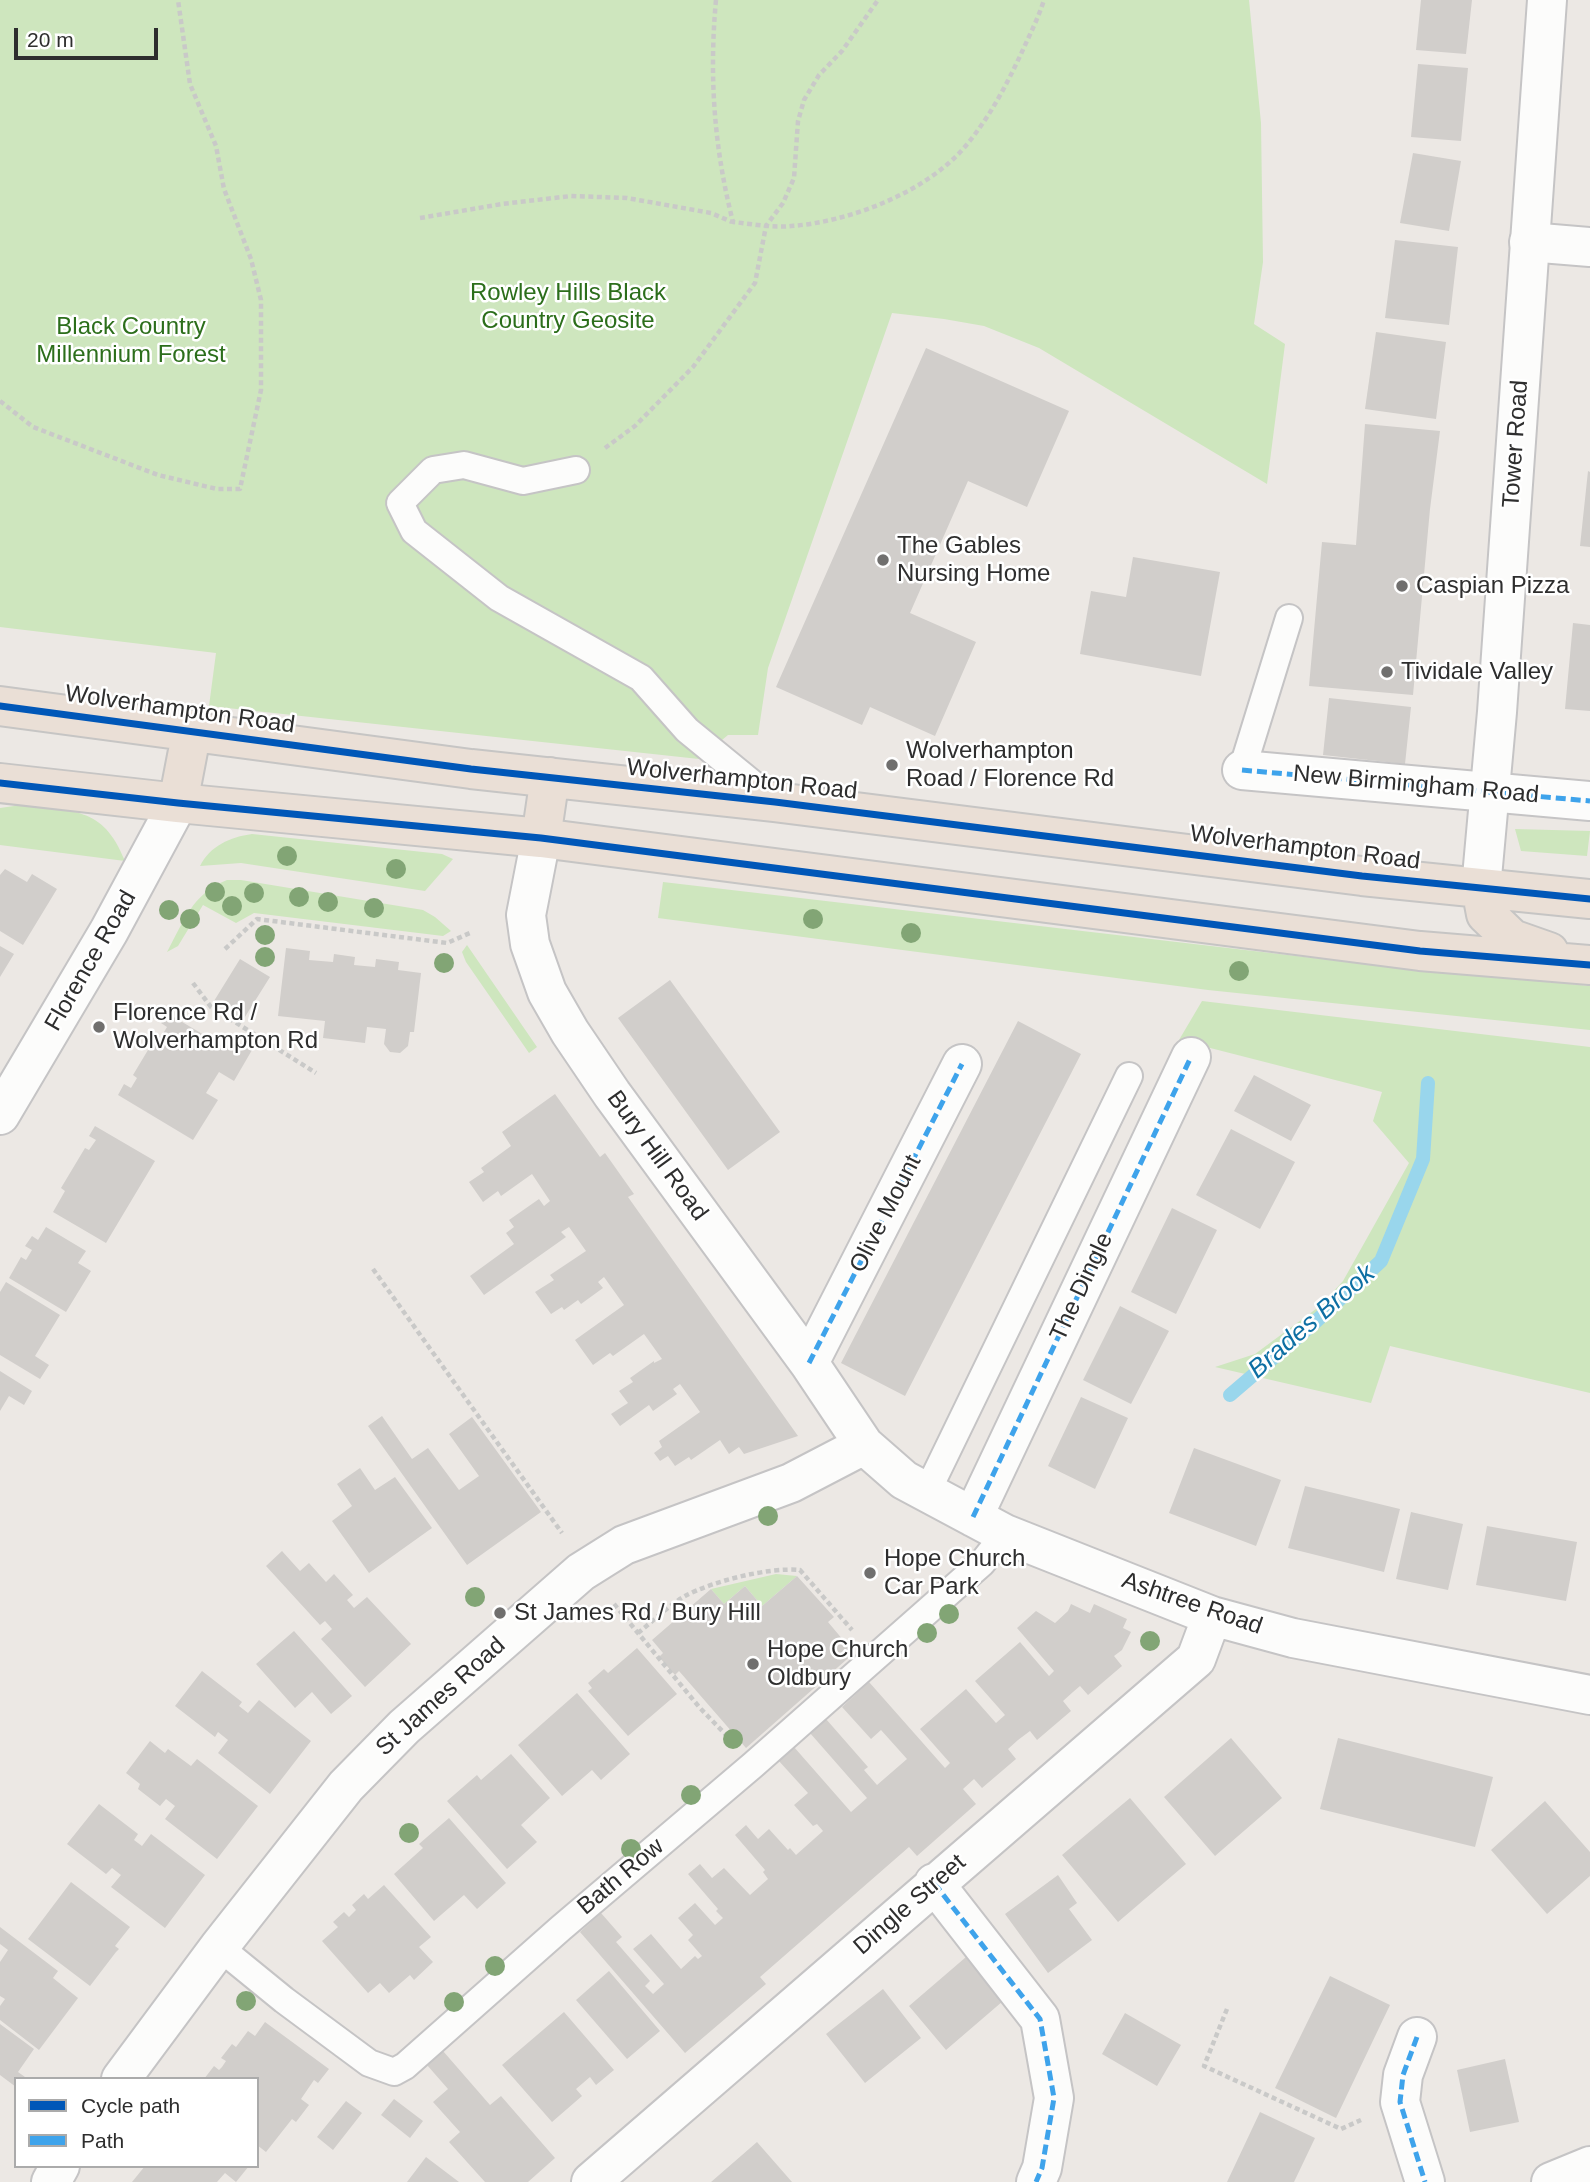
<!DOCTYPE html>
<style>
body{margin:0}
#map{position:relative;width:1590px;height:2182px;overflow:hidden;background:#ece8e4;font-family:Helvetica,sans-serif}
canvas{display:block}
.legend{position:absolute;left:14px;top:2077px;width:245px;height:91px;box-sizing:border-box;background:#fff;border:2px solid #ababab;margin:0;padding:9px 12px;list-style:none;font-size:21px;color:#2e2e2e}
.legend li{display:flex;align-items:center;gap:14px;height:35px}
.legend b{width:35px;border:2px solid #ababab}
.scale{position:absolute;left:14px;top:28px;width:144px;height:32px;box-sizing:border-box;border:4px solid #2e2e2e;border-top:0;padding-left:9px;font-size:21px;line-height:24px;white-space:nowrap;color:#2e2e2e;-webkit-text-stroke:5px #fff;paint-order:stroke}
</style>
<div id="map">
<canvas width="1590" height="2182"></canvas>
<ul class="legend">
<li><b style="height:9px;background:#0057b8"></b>Cycle path</li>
<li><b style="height:9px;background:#3ea3eb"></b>Path</li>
</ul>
<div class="scale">20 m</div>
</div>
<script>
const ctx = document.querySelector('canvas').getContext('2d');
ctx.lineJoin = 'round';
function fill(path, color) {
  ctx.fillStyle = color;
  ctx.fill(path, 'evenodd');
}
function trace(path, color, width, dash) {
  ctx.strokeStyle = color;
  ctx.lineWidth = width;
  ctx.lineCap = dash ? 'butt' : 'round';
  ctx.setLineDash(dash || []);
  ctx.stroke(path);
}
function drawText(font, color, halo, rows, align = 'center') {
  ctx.font = font + ' Helvetica,sans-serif';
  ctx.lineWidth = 5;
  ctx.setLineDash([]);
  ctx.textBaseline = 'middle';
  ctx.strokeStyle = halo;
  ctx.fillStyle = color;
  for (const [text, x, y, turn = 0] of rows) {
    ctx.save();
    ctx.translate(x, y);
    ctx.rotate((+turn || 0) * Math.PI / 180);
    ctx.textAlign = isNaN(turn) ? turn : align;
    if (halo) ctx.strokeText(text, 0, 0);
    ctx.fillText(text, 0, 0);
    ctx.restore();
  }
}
const green = new Path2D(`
 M 0,0 L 1249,0 L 1261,123 L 1263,262 L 1254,324 L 1285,344 L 1267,484 L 1039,348 L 984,326 L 944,319 L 892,313 L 768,668 L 758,735 L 728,735 L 699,759 L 209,706 L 216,653 L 0,627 Z
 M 21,805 C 72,812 103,805 125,861 L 0,845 L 0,808 Z
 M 1515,829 L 1590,831 L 1587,856 L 1521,851 Z
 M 252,834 L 442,854 L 453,859 L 425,891 L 241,863 L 200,866 C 210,846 230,837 252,834 Z
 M 227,880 L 241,880 L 423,910 L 435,917 L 451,931 L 443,936 L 254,913 L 236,923 L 203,905 L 178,946 L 167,952 C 184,921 192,894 227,880 Z
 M 663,882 L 1365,964 L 1590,986 L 1590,1030 L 1208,990 L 658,918 Z
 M 467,945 L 537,1047 L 529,1053 L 466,962 L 462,952 Z
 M 1202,1001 L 1590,1047 L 1590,1393 L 1390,1346 L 1371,1403 L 1215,1367 L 1255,1354 L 1320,1306 L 1343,1281 L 1409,1163 L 1373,1121 L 1382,1092 L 1179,1040 Z
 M 776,1574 L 797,1576 L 762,1606 L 745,1586 L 724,1604 L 711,1589 Z`);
const stream = new Path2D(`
 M 1230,1395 L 1313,1324 L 1381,1261 L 1423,1159 L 1428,1083`);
const building = new Path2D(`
 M 1421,0 L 1472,0 L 1466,54 L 1416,50 Z
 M 1418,64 L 1468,68 L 1461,141 L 1411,137 Z
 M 1413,153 L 1461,161 L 1449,231 L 1400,223 Z
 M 1395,240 L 1458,247 L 1449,325 L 1385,318 Z
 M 1376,332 L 1446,342 L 1436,419 L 1365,409 Z
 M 926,348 L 1069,411 L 1027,507 L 968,481 L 910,613 L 976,642 L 935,736 L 870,707 L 862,725 L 776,687 Z
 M 1365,424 L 1440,431 L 1430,509 L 1413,695 L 1309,686 L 1322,542 L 1356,545 Z
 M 1588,471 L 1590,472 L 1590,547 L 1580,546 Z
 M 1133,557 L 1220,572 L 1201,676 L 1080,654 L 1091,591 L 1126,597 Z
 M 1573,623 L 1590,625 L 1590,711 L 1565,709 Z
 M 1329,698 L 1411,707 L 1405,764 L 1323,755 Z
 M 5,869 L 27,882 L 32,874 L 57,889 L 23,945 L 0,931 L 0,875 Z
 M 0,946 L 14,954 L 0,977 Z
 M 286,948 L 310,951 L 309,960 L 333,962 L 334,954 L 355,957 L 354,965 L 375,967 L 376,959 L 399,962 L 398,970 L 421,973 L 414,1032 L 410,1032 L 408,1046 L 400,1053 L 390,1052 L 384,1044 L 386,1029 L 367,1027 L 365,1043 L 323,1038 L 325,1021 L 278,1016 Z
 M 240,959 L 270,977 L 243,1020 L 214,1001 Z
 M 670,980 L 780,1132 L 728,1170 L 618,1018 Z
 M 167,1013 L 226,1048 L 233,1038 L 252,1050 L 234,1081 L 219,1072 L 206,1093 L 218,1100 L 193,1140 L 118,1095 L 124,1084 L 131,1088 L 137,1078 L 133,1075 L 157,1035 L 161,1037 L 167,1027 L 161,1023 Z
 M 1018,1021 L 1081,1054 L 905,1396 L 841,1363 Z
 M 1254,1075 L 1311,1105 L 1291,1141 L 1234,1111 Z
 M 555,1094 L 600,1157 L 605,1153 L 634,1194 L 628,1197 L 798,1436 L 744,1454 L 739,1447 L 729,1454 L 720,1440 L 691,1460 L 689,1457 L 675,1466 L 668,1456 L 660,1461 L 654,1453 L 662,1447 L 659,1441 L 700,1412 L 680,1384 L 673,1389 L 677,1394 L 653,1411 L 649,1405 L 620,1426 L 611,1414 L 628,1403 L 619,1391 L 633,1382 L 630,1378 L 654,1361 L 654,1363 L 662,1359 L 644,1334 L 613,1356 L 610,1353 L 593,1365 L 585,1354 L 575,1340 L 624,1305 L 604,1277 L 598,1282 L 603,1288 L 581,1304 L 578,1300 L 564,1310 L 562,1307 L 551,1314 L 535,1292 L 554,1280 L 550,1275 L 586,1251 L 569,1227 L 561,1232 L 566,1237 L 484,1295 L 470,1276 L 514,1244 L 506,1233 L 514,1227 L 509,1220 L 539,1199 L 544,1206 L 550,1201 L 532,1174 L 501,1196 L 498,1191 L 483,1202 L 469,1182 L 484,1172 L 481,1168 L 511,1146 L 502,1132 Z
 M 95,1126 L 155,1161 L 106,1243 L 53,1212 L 65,1191 L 61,1188 L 85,1148 L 89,1150 L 96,1140 L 89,1136 Z
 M 1231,1129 L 1295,1162 L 1260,1229 L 1196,1195 Z
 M 1172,1208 L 1217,1230 L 1176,1314 L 1131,1292 Z
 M 46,1227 L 86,1251 L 78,1263 L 91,1271 L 66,1312 L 9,1278 L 21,1257 L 26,1260 L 32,1250 L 25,1246 L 32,1236 L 38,1240 Z
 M 6,1282 L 60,1315 L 35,1356 L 49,1365 L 40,1379 L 0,1355 L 0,1292 Z
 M 1120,1306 L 1169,1331 L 1131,1404 L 1083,1380 Z
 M 0,1371 L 32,1391 L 24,1405 L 9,1396 L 0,1411 Z
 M 1081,1397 L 1128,1418 L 1095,1489 L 1048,1466 Z
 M 382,1416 L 412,1459 L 428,1448 L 459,1490 L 479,1476 L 449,1434 L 472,1417 L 541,1512 L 467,1565 L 368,1426 Z
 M 1194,1448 L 1281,1480 L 1256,1546 L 1169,1513 Z
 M 360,1468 L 375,1490 L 395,1477 L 432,1528 L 369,1573 L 332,1521 L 352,1506 L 337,1484 Z
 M 1305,1486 L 1400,1509 L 1384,1572 L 1288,1548 Z
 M 1411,1512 L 1463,1524 L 1448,1590 L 1396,1579 Z
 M 1487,1526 L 1577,1542 L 1566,1601 L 1476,1585 Z
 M 282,1551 L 300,1571 L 309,1563 L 326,1582 L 334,1574 L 353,1595 L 347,1600 L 354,1608 L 367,1597 L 411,1644 L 365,1687 L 321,1639 L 332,1629 L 325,1621 L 320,1625 L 266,1566 Z
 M 797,1576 L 834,1617 L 828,1622 L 854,1653 L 746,1748 L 679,1671 L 675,1675 L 659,1657 L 663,1653 L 652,1640 L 711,1589 L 724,1604 L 745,1586 L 762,1606 Z
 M 1071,1604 L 1090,1613 L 1094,1604 L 1127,1619 L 1123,1628 L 1131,1632 L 1122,1650 L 1114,1656 L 1122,1666 L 1088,1695 L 1080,1686 L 1073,1692 L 1063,1701 L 1071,1711 L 1037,1740 L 1030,1731 L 1018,1740 L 1008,1749 L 1016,1759 L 982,1788 L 974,1779 L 963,1789 L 976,1804 L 917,1856 L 909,1847 L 760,1977 L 766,1984 L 685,2053 L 580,1932 L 601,1913 L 622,1937 L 616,1942 L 650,1981 L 645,1986 L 653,1994 L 664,1984 L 633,1949 L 651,1934 L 681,1969 L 695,1956 L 698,1959 L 702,1956 L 688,1940 L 693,1935 L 678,1918 L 695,1903 L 715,1925 L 723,1918 L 716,1911 L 718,1909 L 688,1874 L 700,1864 L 712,1878 L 724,1868 L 750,1895 L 768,1879 L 763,1872 L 765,1870 L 735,1835 L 746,1825 L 758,1839 L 769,1829 L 788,1850 L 790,1848 L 796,1855 L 823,1831 L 817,1824 L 813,1826 L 794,1805 L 808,1793 L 778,1760 L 794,1747 L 851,1812 L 867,1798 L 810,1733 L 826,1719 L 868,1767 L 864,1770 L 877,1785 L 907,1759 L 881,1730 L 871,1739 L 842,1707 L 869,1682 L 945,1768 L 950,1763 L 920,1729 L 966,1689 L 996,1723 L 1005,1715 L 975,1681 L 1020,1642 L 1049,1676 L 1054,1671 L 1017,1628 L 1036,1611 L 1055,1623 L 1068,1611 Z
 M 294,1631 L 352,1696 L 331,1714 L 312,1692 L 295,1708 L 256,1664 Z
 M 637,1648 L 677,1694 L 628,1736 L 588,1691 L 592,1688 L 588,1683 L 604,1669 L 608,1673 Z
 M 202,1671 L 242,1702 L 239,1706 L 248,1713 L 259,1700 L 311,1741 L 270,1794 L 218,1753 L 228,1740 L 218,1732 L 215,1737 L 175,1706 Z
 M 577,1693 L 630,1754 L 601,1780 L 592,1770 L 562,1796 L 518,1745 Z
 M 1231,1738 L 1282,1798 L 1215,1856 L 1164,1797 Z
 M 1338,1738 L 1493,1777 L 1475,1847 L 1320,1809 Z
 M 150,1741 L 165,1753 L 168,1749 L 191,1766 L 197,1759 L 258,1806 L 217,1859 L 165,1819 L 175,1806 L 166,1799 L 160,1806 L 138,1789 L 140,1784 L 126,1773 Z
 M 511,1754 L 550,1798 L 521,1825 L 537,1842 L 507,1869 L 447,1801 L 477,1775 L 481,1780 Z
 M 1130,1798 L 1186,1864 L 1118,1922 L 1062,1855 Z
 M 1545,1801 L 1590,1852 L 1590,1876 L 1547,1914 L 1491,1850 Z
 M 99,1804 L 138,1834 L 134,1840 L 142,1846 L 151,1834 L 205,1875 L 165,1928 L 111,1887 L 121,1875 L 112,1868 L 106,1874 L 67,1844 Z
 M 449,1818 L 506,1883 L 477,1909 L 464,1895 L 434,1921 L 394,1874 L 423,1848 L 419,1844 Z
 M 1058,1875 L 1077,1903 L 1069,1909 L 1092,1940 L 1048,1973 L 1005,1914 Z
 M 71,1882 L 130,1927 L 115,1946 L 119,1949 L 116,1952 L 90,1986 L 28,1939 Z
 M 384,1885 L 431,1937 L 419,1947 L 433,1962 L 414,1980 L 410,1975 L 389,1993 L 380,1983 L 368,1993 L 322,1941 L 338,1927 L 333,1922 L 344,1912 L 349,1917 L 356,1910 L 352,1905 L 364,1894 L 368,1899 Z
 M 0,1927 L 58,1971 L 53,1978 L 78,1998 L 39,2050 L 0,2020 L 0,2006 L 5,1999 L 0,1996 L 0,1962 L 8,1950 L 0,1944 Z
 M 973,1951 L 1010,1995 L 946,2050 L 909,2006 Z
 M 609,1971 L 660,2031 L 627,2059 L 576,2000 Z
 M 1330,1976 L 1390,2005 L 1336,2118 L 1275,2088 Z
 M 883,1989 L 921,2038 L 865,2083 L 826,2034 Z
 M 564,2012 L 614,2070 L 596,2085 L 590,2077 L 576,2089 L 582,2096 L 552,2122 L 502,2065 Z
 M 1125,2013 L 1181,2045 L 1157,2086 L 1102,2054 Z
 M 265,2022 L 329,2069 L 318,2083 L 314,2080 L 301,2099 L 309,2105 L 296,2122 L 292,2119 L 266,2152 L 257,2145 L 257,2079 L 204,2079 L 214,2066 L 219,2070 L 222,2067 L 226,2061 L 221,2058 L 232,2044 L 236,2047 L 248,2031 L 255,2036 Z
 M 0,2024 L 34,2049 L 18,2072 L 25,2077 L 16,2079 L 16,2087 L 0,2075 Z
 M 443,2051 L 490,2105 L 501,2096 L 555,2158 L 528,2182 L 485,2182 L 449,2142 L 460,2132 L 433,2102 L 448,2089 L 427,2065 Z
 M 1505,2059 L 1519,2122 L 1470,2132 L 1457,2070 Z
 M 394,2099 L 423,2121 L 410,2138 L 381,2115 Z
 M 346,2101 L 362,2113 L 333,2150 L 317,2137 Z
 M 1260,2112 L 1315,2138 L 1294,2182 L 1227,2182 Z
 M 757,2142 L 792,2182 L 711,2182 Z
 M 426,2157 L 459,2182 L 407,2182 Z
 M 145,2166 L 249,2166 L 236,2182 L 225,2173 L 217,2182 L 132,2182 Z`);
const path = new Path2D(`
 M 716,0 C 709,76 714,148 733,222 C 752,224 772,228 791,226 C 849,222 924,193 963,149 C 988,120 1005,88 1021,54 C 1029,36 1038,19 1044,0
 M 420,218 L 502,204 L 571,196 L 627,198 L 711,213 L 732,222
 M 0,401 L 33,427 L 158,475 L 217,489 L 240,489 L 261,390 L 261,300 L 251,259 L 224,189 L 216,146 L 190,84 L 178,0
 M 605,448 L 635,426 L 693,367 L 755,283 L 766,226 L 783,203 L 794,178 L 798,121 L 804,100 L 819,75 L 842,51 L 878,0
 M 225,949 L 257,919 L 447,943 L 470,933
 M 193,983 L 211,1007 L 316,1073
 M 373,1269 L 562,1533
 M 614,1604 L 700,1708 L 729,1738
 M 638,1633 C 653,1621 668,1606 685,1596 C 713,1581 769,1567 800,1570 L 852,1630
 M 1227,2009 L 1204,2066 L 1341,2129 L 1361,2120`);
const lane = new Path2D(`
 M 576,470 L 523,481 L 464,465 L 433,470 L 400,503 L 414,531 L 499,598 L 641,678 L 687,730 L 775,802
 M 1242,770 L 1289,618
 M 927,1492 L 1129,1076
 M 219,1947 L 284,2000 L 369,2063 L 394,2072 L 405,2066 L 561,1928 L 753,1765 L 982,1563 L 1005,1534`);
const street = new Path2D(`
 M 1529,242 L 1590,247
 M 1242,770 L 1590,801
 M 541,838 L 526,915 L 530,944 L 547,992 L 570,1032 L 612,1094 L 809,1363 L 864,1445 L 904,1480 L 1005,1534 L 1212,1616 L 1293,1638 L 1590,1695
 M 0,1115 L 109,931 L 178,803
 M 809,1363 L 962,1064
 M 973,1517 L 1191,1057
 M 934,1883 L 1040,2019 L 1054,2098 L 1042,2168 L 1036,2182
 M 1417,2037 L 1403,2075 L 1400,2102 L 1425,2182
 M 121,2079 L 219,1947 L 346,1786 L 404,1727 L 581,1572 L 624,1545 L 791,1483 L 864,1445
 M 51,2182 L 60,2166
 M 591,2182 L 1196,1659 L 1212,1616
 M 1551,2182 L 1590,2166`);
const secondary = new Path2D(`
 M 1481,888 L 1497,712 L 1547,0`);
const highway = new Path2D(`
 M 0,706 L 471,769 L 775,802 L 1362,876 L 1590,899
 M 0,783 L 178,803 L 541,838 L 1420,951 L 1590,965
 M 178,803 L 192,730
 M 541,838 L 550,777
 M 1481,888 L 1486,914 L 1512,939 L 1549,952`);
const quiet = new Path2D(`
 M 1242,770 L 1590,801
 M 809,1363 L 962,1064
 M 973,1517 L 1191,1057
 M 934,1883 L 1040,2019 L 1054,2098 L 1042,2168 L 1036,2182
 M 1417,2037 L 1403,2075 L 1400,2102 L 1425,2182`);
const cycleway = new Path2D(`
 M 0,706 L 471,769 L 775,802 L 1362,876 L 1590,899
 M 0,783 L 178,803 L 541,838 L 1420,951 L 1590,965`);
const trees = [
 [287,856],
 [396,869],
 [215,892],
 [254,893],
 [299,897],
 [328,902],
 [232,906],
 [374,908],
 [169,910],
 [190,919],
 [813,919],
 [911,933],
 [265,935],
 [265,957],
 [444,963],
 [1239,971],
 [768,1516],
 [475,1597],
 [949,1614],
 [927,1633],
 [1150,1641],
 [733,1739],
 [691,1795],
 [409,1833],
 [631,1849],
 [495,1966],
 [246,2001],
 [454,2002]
];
const markers = [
 [883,560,7,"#706f6e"],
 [1402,586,7,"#706f6e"],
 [1387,672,7,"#706f6e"],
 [892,765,7,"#706f6e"],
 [99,1027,7,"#706f6e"],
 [870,1573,7,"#706f6e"],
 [500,1613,7,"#706f6e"],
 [753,1664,7,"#706f6e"]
];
const parkNames = [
 ["Rowley Hills Black",568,293],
 ["Country Geosite",568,321],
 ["Black Country",131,327],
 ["Millennium Forest",131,355]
];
const streetNames = [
 ["Tower Road",1516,444,-86],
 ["Wolverhampton Road",180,710,8],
 ["Wolverhampton Road",742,780,6],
 ["New Birmingham Road",1416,785,5],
 ["Wolverhampton Road",1305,848,7],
 ["Florence Road",91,961,-60],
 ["Bury Hill Road",657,1156,54],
 ["Olive Mount",886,1214,-63],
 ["The Dingle",1082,1287,-65],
 ["Ashtree Road",1192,1604,19],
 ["St James Road",441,1697,-42],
 ["Bath Row",621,1877,-40],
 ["Dingle Street",910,1905,-41]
];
const poiNames = [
 ["The Gables",897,546],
 ["Nursing Home",897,574],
 ["Caspian Pizza",1416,586],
 ["Tividale Valley",1401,672],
 ["Wolverhampton",906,751],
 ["Road / Florence Rd",906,779],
 ["Florence Rd /",113,1013],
 ["Wolverhampton Rd",113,1041],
 ["Hope Church",884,1559],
 ["Car Park",884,1587],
 ["St James Rd / Bury Hill",514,1613],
 ["Hope Church",767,1650],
 ["Oldbury",767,1678]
];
const waterNames = [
 ["Brades Brook",1312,1322,-41]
];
fill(green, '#cee6be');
trace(stream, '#99d6ec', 14);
fill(building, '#d1cecb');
trace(lane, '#c5c4c5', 30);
trace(street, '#c5c4c5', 42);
trace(secondary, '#c5c4c5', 42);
trace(highway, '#c6c5c4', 42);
trace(path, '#c9c9c8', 4.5, [5, 3.5]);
trace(lane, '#fcfcfb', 26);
trace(street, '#fcfcfb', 38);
trace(secondary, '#fcfcfb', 38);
trace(highway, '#eadfd6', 38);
trace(quiet, '#3ea3eb', 5, [10, 5]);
trace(cycleway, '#0057b8', 7);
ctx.fillStyle = '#82a575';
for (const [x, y] of trees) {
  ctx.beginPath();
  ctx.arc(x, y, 10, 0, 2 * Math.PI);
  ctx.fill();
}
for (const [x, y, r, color] of markers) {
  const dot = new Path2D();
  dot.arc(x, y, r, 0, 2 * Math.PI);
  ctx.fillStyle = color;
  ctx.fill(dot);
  trace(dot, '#fff', 2.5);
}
drawText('24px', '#2c6e1b', '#fff', parkNames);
drawText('24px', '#2e2e2e', '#fff', streetNames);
drawText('24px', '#2e2e2e', '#fff', poiNames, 'left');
drawText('italic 26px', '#0d6fa3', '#fff', waterNames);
</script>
